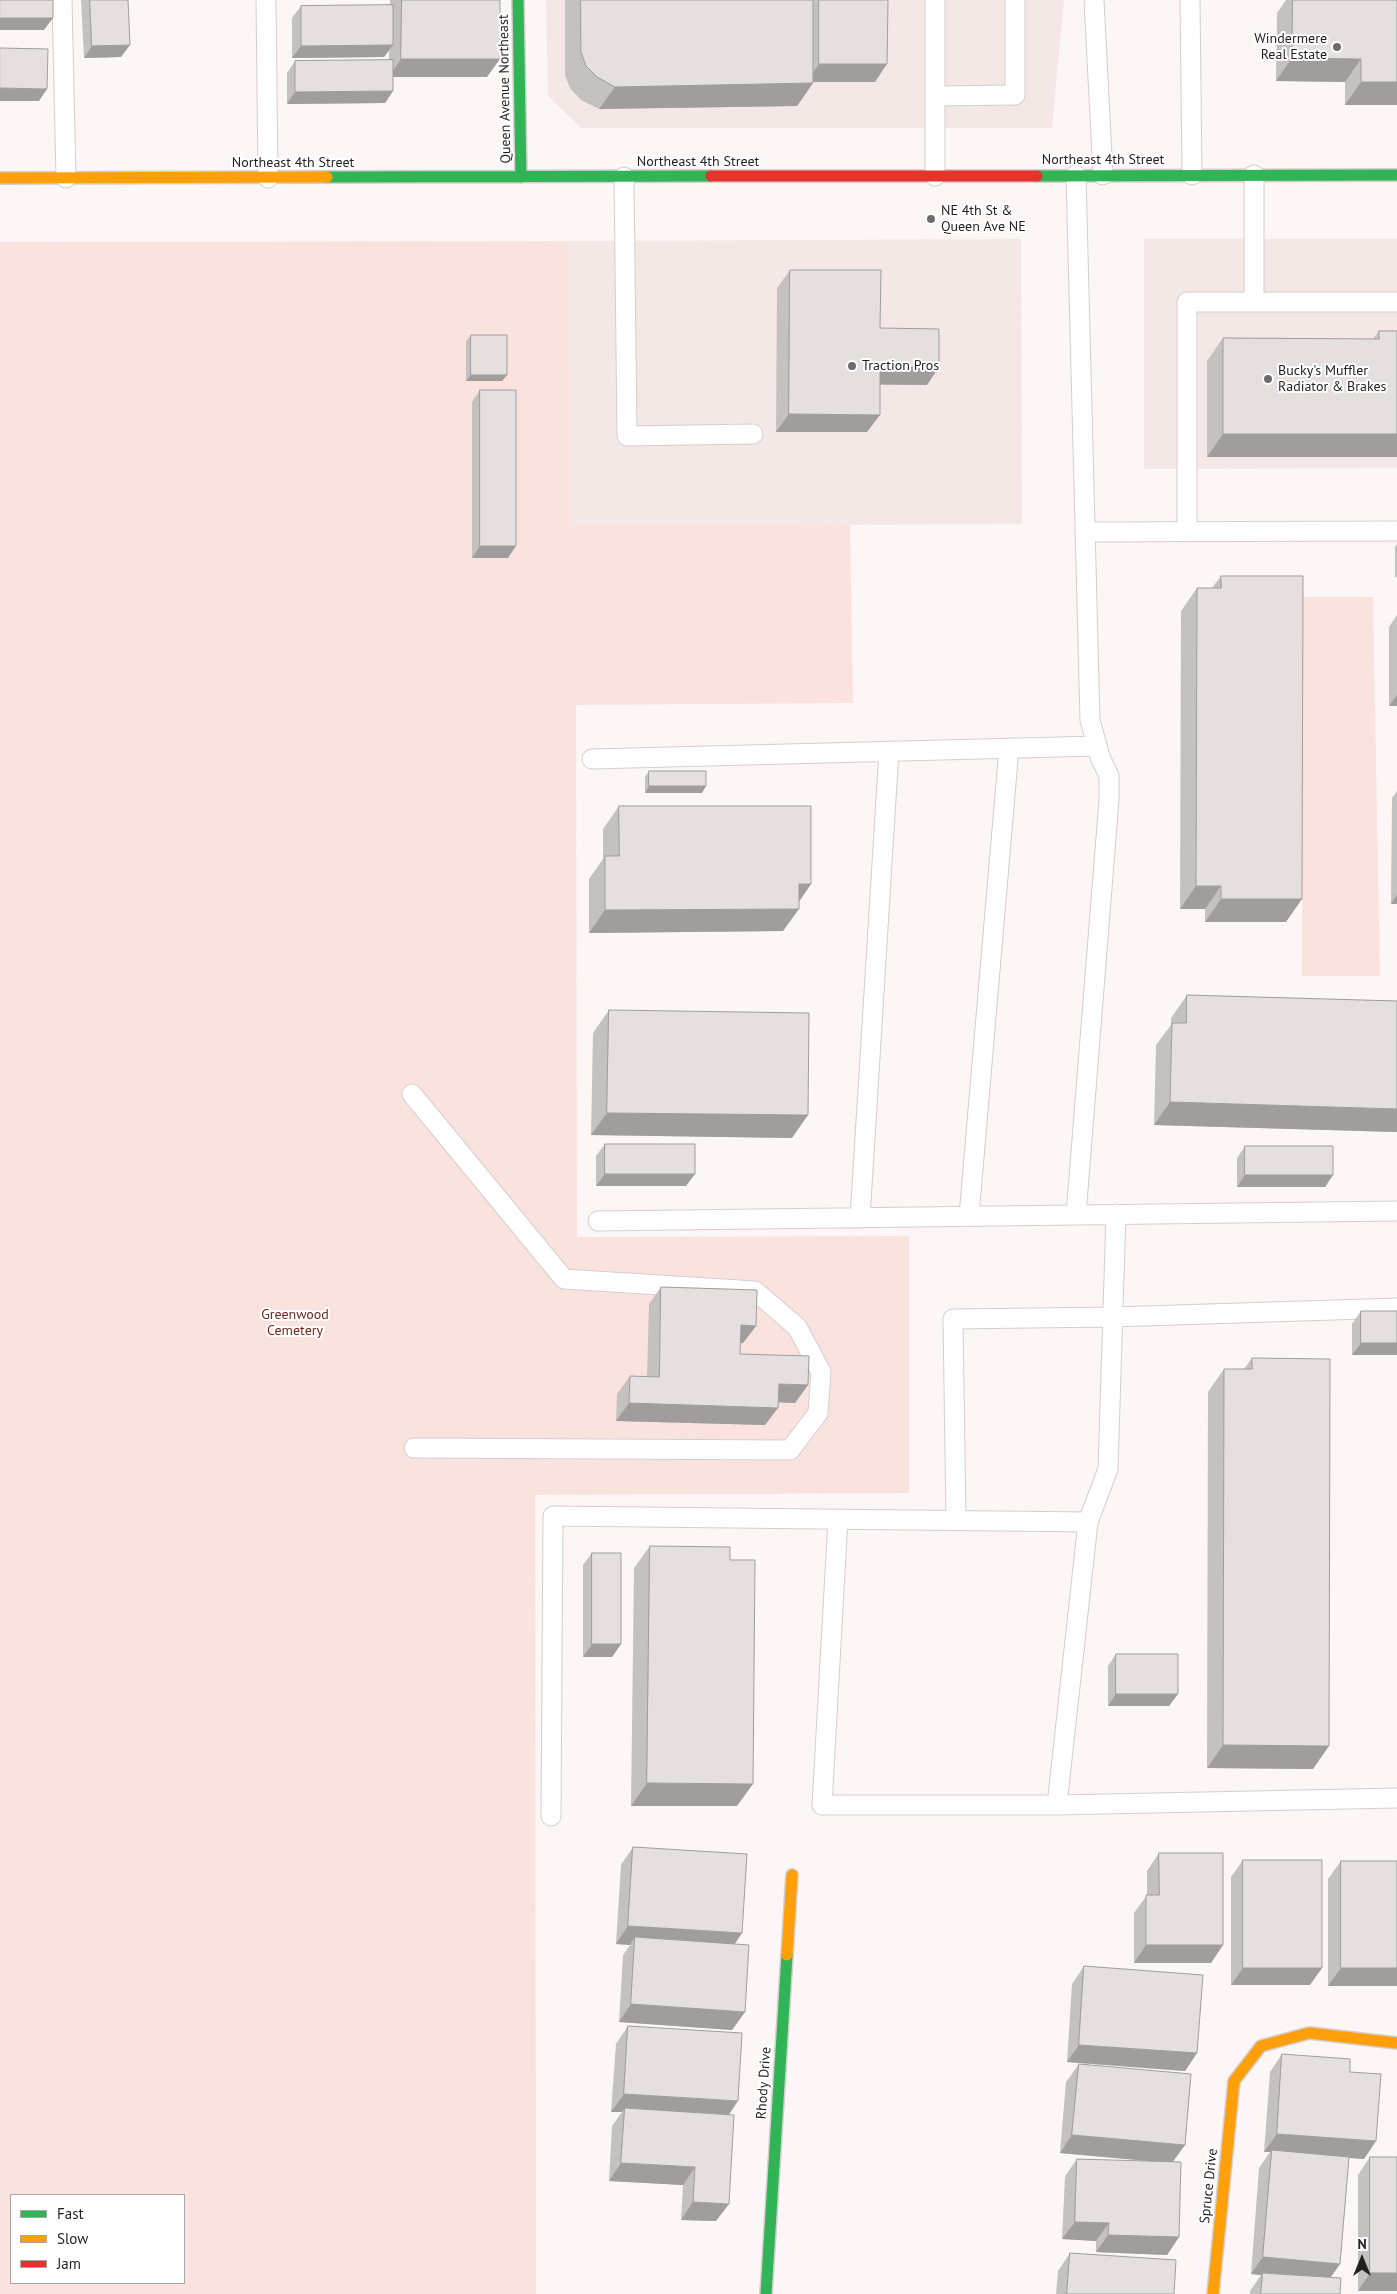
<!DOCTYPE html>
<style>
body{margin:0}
#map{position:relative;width:1397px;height:2294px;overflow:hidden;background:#fcf7f6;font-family:"PT Sans",sans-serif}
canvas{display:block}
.legend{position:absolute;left:10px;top:2194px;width:175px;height:90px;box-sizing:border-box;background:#fff;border:1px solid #a7a5a5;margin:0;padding:6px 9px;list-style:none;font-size:15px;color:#241f1e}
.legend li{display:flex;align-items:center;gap:10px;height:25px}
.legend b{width:25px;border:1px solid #a7a5a5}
.north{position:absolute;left:1337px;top:2234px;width:50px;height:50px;-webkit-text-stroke:4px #fff;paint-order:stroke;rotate:0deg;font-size:14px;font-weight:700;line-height:20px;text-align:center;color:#241f1e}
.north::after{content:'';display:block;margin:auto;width:18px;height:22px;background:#241f1e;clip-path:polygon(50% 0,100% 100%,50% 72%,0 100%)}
</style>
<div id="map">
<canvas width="1397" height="2294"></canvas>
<ul class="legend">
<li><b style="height:6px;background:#30b455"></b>Fast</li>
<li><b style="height:6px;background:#ff9f0a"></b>Slow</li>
<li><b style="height:6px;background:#e5322d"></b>Jam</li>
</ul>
<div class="north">N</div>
</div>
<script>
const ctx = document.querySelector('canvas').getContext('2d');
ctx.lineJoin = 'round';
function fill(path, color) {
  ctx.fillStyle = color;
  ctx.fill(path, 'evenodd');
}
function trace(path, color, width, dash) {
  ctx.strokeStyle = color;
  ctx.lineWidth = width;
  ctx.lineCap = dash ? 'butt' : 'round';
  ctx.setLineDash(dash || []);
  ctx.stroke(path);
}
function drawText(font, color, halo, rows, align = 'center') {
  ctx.font = font + ' "PT Sans",sans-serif';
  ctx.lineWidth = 4;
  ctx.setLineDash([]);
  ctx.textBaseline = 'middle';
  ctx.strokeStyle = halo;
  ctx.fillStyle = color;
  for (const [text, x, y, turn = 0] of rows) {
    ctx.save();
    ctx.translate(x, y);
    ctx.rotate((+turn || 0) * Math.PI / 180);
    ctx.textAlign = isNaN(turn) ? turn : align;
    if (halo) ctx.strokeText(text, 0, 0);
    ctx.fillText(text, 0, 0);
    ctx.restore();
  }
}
const built = new Path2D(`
 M 546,0 L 1064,0 L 1052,128 L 581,128 L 548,96 Z
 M 1021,239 L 1022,524 L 568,526 L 568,241 Z
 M 1144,239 L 1397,239 L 1397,468 L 1144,469 Z`);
const green = new Path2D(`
 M 568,241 L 569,525 L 850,525 L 853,703 L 576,705 L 577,1237 L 909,1236 L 909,1493 L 535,1495 L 536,2294 L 0,2294 L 0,242 ZM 11,2195 L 184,2195 L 184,2283 L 11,2283 Z
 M 1303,597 L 1373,597 L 1380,976 L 1302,976 Z`);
const lane = new Path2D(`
 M 62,0 L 66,178
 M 266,0 L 268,178
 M 935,0 L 935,176
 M 1094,0 L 1103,175
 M 1190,0 L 1192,175
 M 935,96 L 1015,95 L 1015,0
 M 1076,175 L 1090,720 L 1100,757 L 1109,776 L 1109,800 L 1076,1215
 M 1254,175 L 1254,302 L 1397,302
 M 624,177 L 627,436 L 753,434
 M 1187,531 L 1187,302 L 1254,302
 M 1085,532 L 1397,531
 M 592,759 L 1097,746
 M 412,1094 L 564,1279 L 755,1291 L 797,1327 L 821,1372 L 818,1413 L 790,1450 L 414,1448
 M 969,1216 L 1009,748
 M 860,1218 L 889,751
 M 598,1221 L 1397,1211
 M 838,1519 L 822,1805 L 1057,1805 L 1088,1522
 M 956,1520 L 953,1319 L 1112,1317 L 1397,1308
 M 1057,1805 L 1397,1798
 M 551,1816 L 553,1516 L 1088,1522 L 1108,1469 L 1116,1214`);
const fast = new Path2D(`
 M 518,0 L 521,177
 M 1037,176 L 1397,175
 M 327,177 L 711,176
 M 766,2294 L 787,1955`);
const slow = new Path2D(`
 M 0,178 L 327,177
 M 787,1955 L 792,1875
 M 1213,2294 L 1234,2081 L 1261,2046 L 1309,2033 L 1397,2043`);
const jam = new Path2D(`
 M 711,176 L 1037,176`);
const wall = new Path2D(`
 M 81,0 L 128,0 L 121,57 L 84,58 Z
 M 390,0 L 500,0 L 487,77 L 393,77 L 393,91 L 385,103 L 287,104 L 287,73 L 295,61 L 389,60 L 389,50 L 384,57 L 292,58 L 292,18 L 301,6 L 390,5 Z
 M 565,0 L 888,0 L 875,82 L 813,82 L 813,83 L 797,106 L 599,109 L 581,100 L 570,88 L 565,75 Z
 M 1286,0 L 1397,0 L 1397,105 L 1345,105 L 1345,82 L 1276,81 L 1277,13 Z
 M 790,270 L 880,328 L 927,385 L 880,385 L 867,432 L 776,432 L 777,288 Z
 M 1379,331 L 1397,331 L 1397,457 L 1207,457 L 1207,361 L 1223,338 L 1373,339 Z
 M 471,335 L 507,375 L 502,381 L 466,381 L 466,341 Z
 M 480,390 L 508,558 L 472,558 L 472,402 Z
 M 1397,544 L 1397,577 L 1395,577 L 1395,547 Z
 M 1221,576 L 1286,922 L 1205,922 L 1205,909 L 1180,909 L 1181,611 L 1197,588 L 1212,588 Z
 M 1397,615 L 1397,706 L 1389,706 L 1389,627 Z
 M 649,771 L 702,793 L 645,793 L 645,777 Z
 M 1397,791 L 1397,904 L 1391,904 L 1392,798 Z
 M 619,806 L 811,884 L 799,902 L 783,931 L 589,933 L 589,879 L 603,859 L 603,829 Z
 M 1187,995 L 1397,1001 L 1397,1132 L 1154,1125 L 1156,1045 L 1171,1025 L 1171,1018 Z
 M 609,1010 L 792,1138 L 591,1135 L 593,1033 Z
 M 605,1144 L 686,1186 L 596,1186 L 596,1156 Z
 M 1245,1146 L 1333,1175 L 1325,1187 L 1237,1187 L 1237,1158 Z
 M 661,1287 L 756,1326 L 743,1343 L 741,1343 L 740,1354 L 808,1385 L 795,1403 L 778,1402 L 765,1425 L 616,1421 L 617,1394 L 630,1376 L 647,1377 L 649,1304 Z
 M 1361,1311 L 1397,1355 L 1352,1355 L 1352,1324 Z
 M 1252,1358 L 1313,1769 L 1207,1768 L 1208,1392 L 1224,1369 L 1244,1369 Z
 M 650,1546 L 730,1560 L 737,1806 L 631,1806 L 634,1568 Z
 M 592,1553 L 621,1644 L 612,1657 L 583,1657 L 583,1565 Z
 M 1116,1654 L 1169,1706 L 1108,1706 L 1108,1666 Z
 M 633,1847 L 735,1944 L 745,2012 L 732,2030 L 619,2022 L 623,1955 L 630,1945 L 616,1944 L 621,1865 Z
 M 1159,1853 L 1223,1945 L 1211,1963 L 1134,1963 L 1134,1913 L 1147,1895 L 1147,1871 Z
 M 1243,1860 L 1310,1985 L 1231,1985 L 1231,1877 Z
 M 1341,1861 L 1397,1986 L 1328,1986 L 1328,1879 Z
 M 1084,1966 L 1197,2053 L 1185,2071 L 1067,2062 L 1072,1984 Z
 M 628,2026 L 729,2115 L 716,2221 L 681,2220 L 683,2185 L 609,2181 L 612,2126 L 622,2112 L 611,2112 L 616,2044 Z
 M 1282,2054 L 1350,2072 L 1376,2141 L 1364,2159 L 1349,2158 L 1340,2264 L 1330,2278 L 1340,2294 L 1250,2294 L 1250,2291 L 1261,2275 L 1251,2274 L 1259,2168 L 1270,2152 L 1264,2152 L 1270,2072 Z
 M 1079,2064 L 1173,2162 L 1179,2237 L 1167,2255 L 1096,2252 L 1096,2241 L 1062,2239 L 1065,2176 L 1077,2159 L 1158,2162 L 1060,2153 L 1066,2082 Z
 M 1370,2157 L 1397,2291 L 1358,2291 L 1358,2175 Z
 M 1070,2253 L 1174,2294 L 1056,2294 L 1058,2271 Z`);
const shadedWall = new Path2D(`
 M 0,18 L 53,18 L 44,30 L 0,30 Z
 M 130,45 L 121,57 L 84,58 L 92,46 Z
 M 393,45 L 384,57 L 292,58 L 301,46 Z
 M 1292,58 L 1361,59 L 1345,82 L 1276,81 Z
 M 401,59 L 500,59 L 487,77 L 389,77 Z
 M 819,64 L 887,64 L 875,82 L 806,82 Z
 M 1361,82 L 1397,82 L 1397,105 L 1345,105 Z
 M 813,83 L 797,106 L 599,109 L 615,87 Z
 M 0,88 L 47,89 L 39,101 L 0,101 Z
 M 393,91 L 385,103 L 287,104 L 295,92 Z
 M 880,367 L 939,367 L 927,385 L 868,384 Z
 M 471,375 L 507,375 L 502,381 L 466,381 Z
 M 789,414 L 880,415 L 867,432 L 776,432 Z
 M 1223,434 L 1397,434 L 1397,457 L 1207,457 Z
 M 480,546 L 516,546 L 508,558 L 472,558 Z
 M 1397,695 L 1397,706 L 1389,706 Z
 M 649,786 L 706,786 L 702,793 L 645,793 Z
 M 799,884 L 811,884 L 795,907 Z
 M 1196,886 L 1221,886 L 1205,909 L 1180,909 Z
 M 1397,895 L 1397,904 L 1391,904 Z
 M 1221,899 L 1302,899 L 1286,922 L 1205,922 Z
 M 799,909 L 783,931 L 589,933 L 605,910 Z
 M 1170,1102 L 1397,1109 L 1397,1132 L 1154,1125 Z
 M 607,1113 L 808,1115 L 792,1138 L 591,1135 Z
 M 605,1174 L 695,1174 L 686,1186 L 596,1186 Z
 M 1245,1175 L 1333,1175 L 1325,1187 L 1237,1187 Z
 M 741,1325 L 756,1326 L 743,1343 L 729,1343 Z
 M 1361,1343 L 1397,1343 L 1397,1355 L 1352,1355 Z
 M 779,1384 L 808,1385 L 795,1403 L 766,1402 Z
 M 629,1403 L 778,1408 L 765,1425 L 616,1421 Z
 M 592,1644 L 621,1644 L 612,1657 L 583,1657 Z
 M 1116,1694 L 1178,1694 L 1169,1706 L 1108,1706 Z
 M 1223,1745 L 1329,1746 L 1313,1769 L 1207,1768 Z
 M 647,1783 L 753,1784 L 737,1806 L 631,1806 Z
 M 628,1926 L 742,1933 L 730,1951 L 635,1937 L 630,1945 L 616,1944 Z
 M 1146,1945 L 1223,1945 L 1211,1963 L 1134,1963 Z
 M 1243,1968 L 1322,1968 L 1310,1985 L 1231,1985 Z
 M 1341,1968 L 1397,1968 L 1397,1986 L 1328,1986 Z
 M 631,2004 L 745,2012 L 732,2030 L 619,2022 Z
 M 1079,2045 L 1197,2053 L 1185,2071 L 1067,2062 Z
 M 624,2094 L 738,2101 L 726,2119 L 625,2108 L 622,2112 L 611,2112 Z
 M 1277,2134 L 1376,2141 L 1364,2159 L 1272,2152 L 1272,2150 L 1270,2152 L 1264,2152 Z
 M 1072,2135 L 1185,2145 L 1172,2163 L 1060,2153 Z
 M 621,2163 L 695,2167 L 683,2185 L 609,2181 Z
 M 693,2202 L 729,2204 L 716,2221 L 681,2220 Z
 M 1075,2222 L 1109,2223 L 1096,2241 L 1062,2239 Z
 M 1108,2235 L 1179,2237 L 1167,2255 L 1096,2252 Z
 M 1263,2257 L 1340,2264 L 1328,2281 L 1263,2273 L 1261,2275 L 1251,2274 Z
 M 1370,2273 L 1397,2273 L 1397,2291 L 1358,2291 Z`);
const building = new Path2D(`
 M 0,0 L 53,0 L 53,18 L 0,18 Z
 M 90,0 L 128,0 L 130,45 L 92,46 Z
 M 402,0 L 500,0 L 500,59 L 401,59 Z
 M 581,0 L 813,0 L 813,83 L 615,87 L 597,77 L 586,66 L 581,52 Z
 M 819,0 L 888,0 L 887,64 L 819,64 Z
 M 1293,0 L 1397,0 L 1397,82 L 1361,82 L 1361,59 L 1292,58 Z
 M 393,5 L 393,45 L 301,46 L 301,6 Z
 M 0,48 L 48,49 L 47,89 L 0,88 Z
 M 393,60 L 393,91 L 295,92 L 295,61 Z
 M 790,270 L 881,270 L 880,328 L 939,329 L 939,367 L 880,367 L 880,415 L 789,414 Z
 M 1379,331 L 1397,331 L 1397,434 L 1223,434 L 1223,338 L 1379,339 Z
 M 471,335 L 507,335 L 507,375 L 471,375 Z
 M 480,390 L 516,390 L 516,546 L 480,546 Z
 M 1221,576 L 1303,576 L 1302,899 L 1221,899 L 1221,886 L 1196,886 L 1197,588 L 1221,588 Z
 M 649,771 L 706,771 L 706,786 L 649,786 Z
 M 619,806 L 811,806 L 811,884 L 799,884 L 799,909 L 605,910 L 605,856 L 619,856 Z
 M 1187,995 L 1397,1001 L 1397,1109 L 1170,1102 L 1172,1023 L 1186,1023 Z
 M 609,1010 L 809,1013 L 808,1115 L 607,1113 Z
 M 605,1144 L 695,1144 L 695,1174 L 605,1174 Z
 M 1245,1146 L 1333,1146 L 1333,1175 L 1245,1175 Z
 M 661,1287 L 757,1290 L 756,1326 L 741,1325 L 740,1354 L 809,1356 L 808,1385 L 779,1384 L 778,1408 L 629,1403 L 630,1376 L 659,1377 Z
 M 1361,1311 L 1397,1311 L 1397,1343 L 1361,1343 Z
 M 1252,1358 L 1330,1359 L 1329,1746 L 1223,1745 L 1224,1369 L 1252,1369 Z
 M 650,1546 L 730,1547 L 730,1560 L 755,1560 L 753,1784 L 647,1783 Z
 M 592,1553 L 621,1553 L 621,1644 L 592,1644 Z
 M 1116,1654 L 1178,1654 L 1178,1694 L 1116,1694 Z
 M 633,1847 L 747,1854 L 742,1933 L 628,1926 Z
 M 1159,1853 L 1223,1853 L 1223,1945 L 1146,1945 L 1146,1895 L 1159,1895 Z
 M 1243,1860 L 1322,1860 L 1322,1968 L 1243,1968 Z
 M 1341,1861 L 1397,1861 L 1397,1968 L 1341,1968 Z
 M 635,1937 L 749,1945 L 745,2012 L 631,2004 Z
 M 1084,1966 L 1203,1975 L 1197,2053 L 1079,2045 Z
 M 628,2026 L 742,2033 L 738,2101 L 624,2094 Z
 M 1282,2054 L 1350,2059 L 1350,2072 L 1381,2074 L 1376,2141 L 1277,2134 Z
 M 1079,2064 L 1191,2074 L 1185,2145 L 1072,2135 Z
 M 625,2108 L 734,2115 L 729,2204 L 693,2202 L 695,2167 L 621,2163 Z
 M 1272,2150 L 1349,2157 L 1340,2264 L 1263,2257 Z
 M 1370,2157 L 1397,2157 L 1397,2273 L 1370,2273 Z
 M 1077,2159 L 1181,2162 L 1179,2237 L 1108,2235 L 1109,2223 L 1075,2222 Z
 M 1070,2253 L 1176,2260 L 1174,2294 L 1067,2294 Z
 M 1263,2273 L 1341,2278 L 1340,2294 L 1261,2294 Z`);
const markers = [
 [1337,47,5,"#706b6a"],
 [931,219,5,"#706b6a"],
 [852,366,5,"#706b6a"],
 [1268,379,5,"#706b6a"]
];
const poiNames = [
 ["Windermere",1327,39,"right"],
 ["Real Estate",1327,55,"right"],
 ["NE 4th St &",941,211],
 ["Queen Ave NE",941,227],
 ["Traction Pros",862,366],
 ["Bucky's Muffler",1278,371],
 ["Radiator & Brakes",1278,387]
];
const streetNames = [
 ["Queen Avenue Northeast",505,89,-91],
 ["Northeast 4th Street",1103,160],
 ["Northeast 4th Street",698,162],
 ["Northeast 4th Street",293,163],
 ["Rhody Drive",764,2083,-86],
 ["Spruce Drive",1209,2186,-84]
];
const parkNames = [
 ["Greenwood",295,1315],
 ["Cemetery",295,1331]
];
fill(built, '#f4e8e6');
fill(green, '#fae3df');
trace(lane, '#d4cfce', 21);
trace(fast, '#d4cfce', 14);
trace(slow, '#d4cfce', 14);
trace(jam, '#d4cfce', 14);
trace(lane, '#fffefe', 19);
trace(fast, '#30b455', 11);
trace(slow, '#ff9f0a', 11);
trace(jam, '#e5322d', 11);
fill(wall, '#c5c1c0');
fill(shadedWall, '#a09d9c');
fill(building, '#e5e0df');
trace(building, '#a09d9c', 1);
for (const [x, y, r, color] of markers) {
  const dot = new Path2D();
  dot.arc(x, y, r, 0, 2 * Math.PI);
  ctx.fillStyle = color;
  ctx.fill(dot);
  trace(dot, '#fff', 2);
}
drawText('14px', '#241f1e', '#fff', poiNames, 'left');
drawText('14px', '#241f1e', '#fff', streetNames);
drawText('14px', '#72281e', '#fff', parkNames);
</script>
